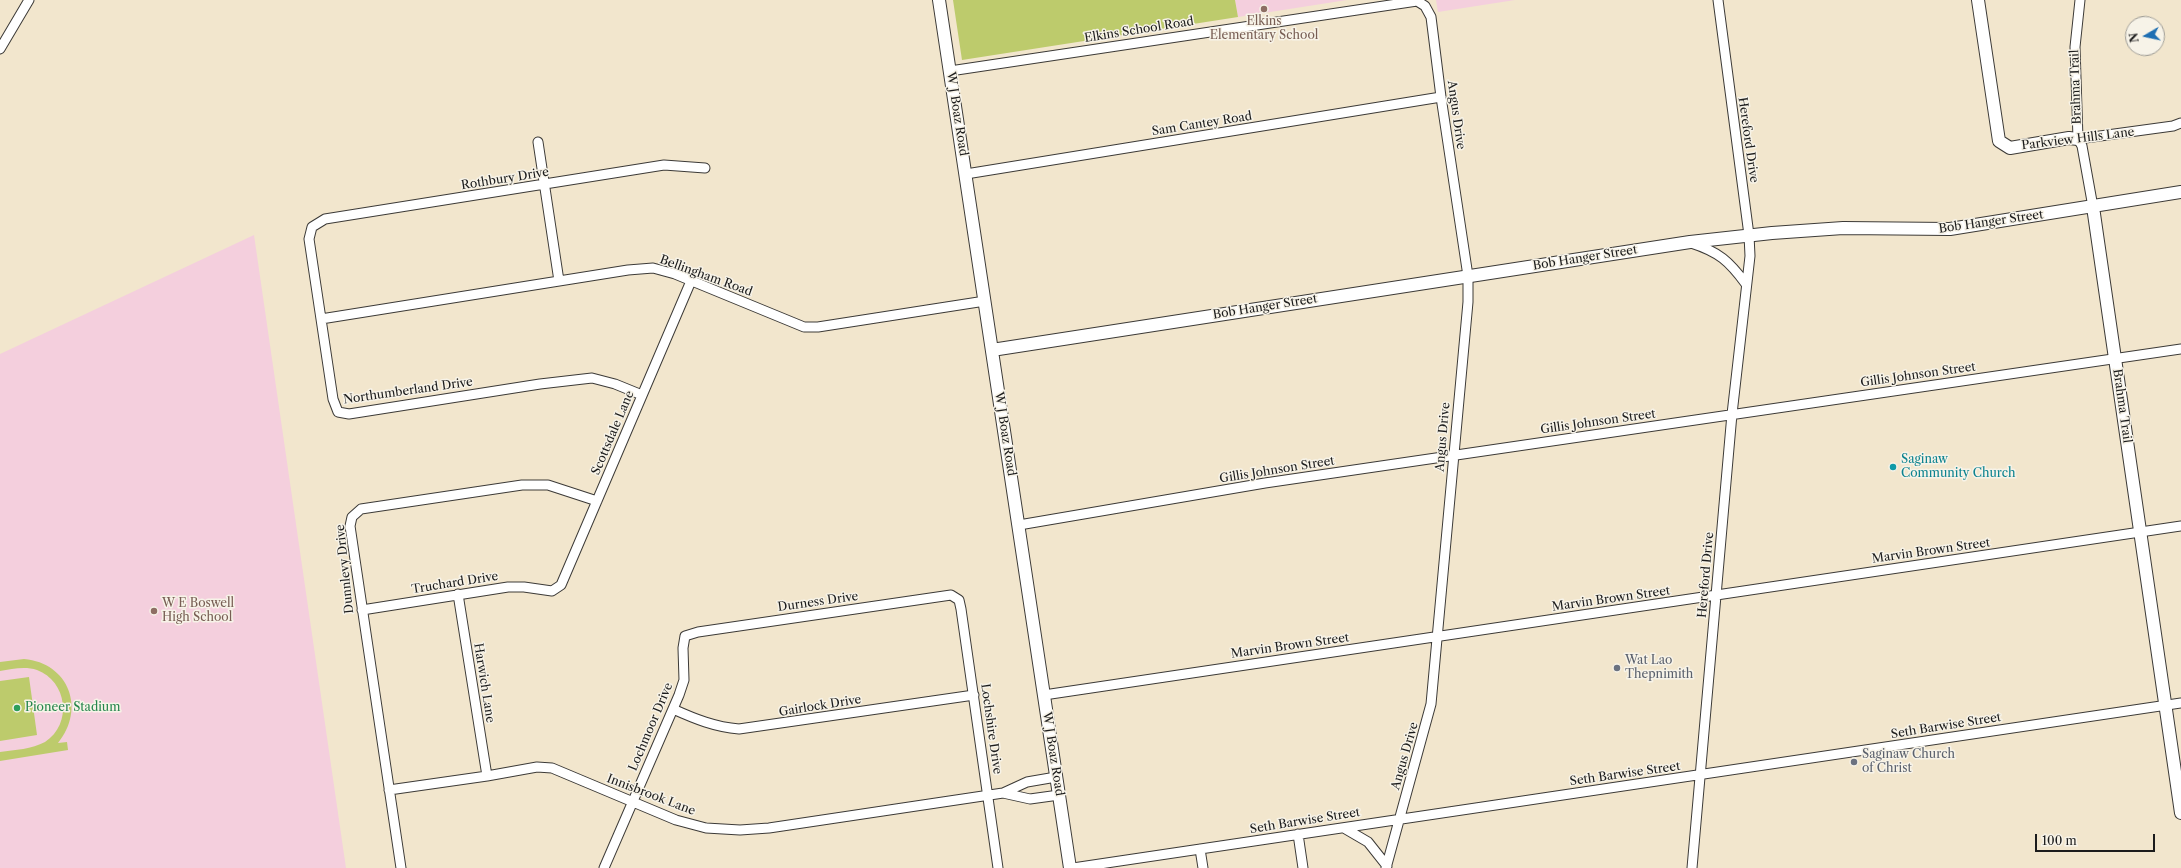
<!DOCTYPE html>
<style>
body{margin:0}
#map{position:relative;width:2181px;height:868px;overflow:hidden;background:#f2e6cd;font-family:"Libre Caslon Text",serif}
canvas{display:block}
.north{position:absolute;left:2125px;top:16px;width:40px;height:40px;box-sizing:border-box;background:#f7f3e8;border:1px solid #9f9d96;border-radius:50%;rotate:261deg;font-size:11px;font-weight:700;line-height:16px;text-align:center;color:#1c1c1c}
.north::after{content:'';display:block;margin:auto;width:14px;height:18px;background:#1f6fb2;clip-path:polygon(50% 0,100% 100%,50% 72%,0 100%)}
.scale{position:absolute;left:2035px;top:834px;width:120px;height:18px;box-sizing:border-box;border:2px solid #1c1c1c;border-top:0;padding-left:5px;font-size:12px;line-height:14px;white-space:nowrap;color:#1c1c1c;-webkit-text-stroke:3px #f7f3e8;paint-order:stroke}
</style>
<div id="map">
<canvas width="2181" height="868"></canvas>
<div class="north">N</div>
<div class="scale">100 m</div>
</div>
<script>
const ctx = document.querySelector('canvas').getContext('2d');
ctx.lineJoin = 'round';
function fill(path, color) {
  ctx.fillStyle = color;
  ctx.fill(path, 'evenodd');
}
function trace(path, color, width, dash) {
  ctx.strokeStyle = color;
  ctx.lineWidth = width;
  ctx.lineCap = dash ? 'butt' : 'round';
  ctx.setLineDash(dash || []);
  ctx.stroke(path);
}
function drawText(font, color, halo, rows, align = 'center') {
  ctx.font = font + ' "Libre Caslon Text",serif';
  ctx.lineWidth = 3;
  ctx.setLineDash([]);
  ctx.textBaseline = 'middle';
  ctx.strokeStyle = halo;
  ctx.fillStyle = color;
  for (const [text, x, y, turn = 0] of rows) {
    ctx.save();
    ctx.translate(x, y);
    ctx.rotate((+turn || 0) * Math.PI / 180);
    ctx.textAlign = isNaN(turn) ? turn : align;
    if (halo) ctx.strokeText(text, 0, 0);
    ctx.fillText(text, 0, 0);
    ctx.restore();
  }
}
const built = new Path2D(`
 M 1235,0 L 1347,0 L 1238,17 Z
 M 1436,0 L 1515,0 L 1438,12 Z
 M 254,235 L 346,868 L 0,868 L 0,354 Z`);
const green = new Path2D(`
 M 953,0 L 1235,0 L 1238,17 L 962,60 Z
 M 24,659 C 69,663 86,709 58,743 L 67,742 L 68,750 L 0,761 L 0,752 C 15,750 32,749 45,742 C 73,724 67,681 37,670 C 25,666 12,669 0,671 L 0,662 Z
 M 29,677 L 37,735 L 0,741 L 0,681 Z`);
const street = new Path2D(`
 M 2080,0 L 2075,47 L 2078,139 L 2082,146 L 2093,207
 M 0,49 L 29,0
 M 950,71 L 1417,1 L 1425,6 L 1431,17 L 1441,97 L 1468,276 L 1468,302 L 1431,704 L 1386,868
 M 2078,139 L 2173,126 L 2181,123
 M 538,142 L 559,281
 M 966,174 L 1441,97
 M 1691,243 C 1719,252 1729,261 1746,284
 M 321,319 L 628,270 L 653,268 L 675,274 L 804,327 L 818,327 L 985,301
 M 642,395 L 615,384 L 592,378 L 540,384 L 349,414 L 338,412 L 333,399 L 309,239 L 312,227 L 325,219 L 664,165 L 705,168
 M 1019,525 L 1265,483 L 2181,349
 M 458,594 L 487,776
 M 362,610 L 508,587 L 524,587 L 552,591 L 561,585 L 691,281
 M 1044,695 L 2181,526
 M 673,709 C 695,719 715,727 739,729 L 974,695
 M 389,790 L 487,776 L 537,767 L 552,768 L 676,820 L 706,828 L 740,830 L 769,828 L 1003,793 L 1027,782 L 1056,777
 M 1003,793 L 1030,799 L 1059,795
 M 1344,828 L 1368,842 L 1387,866
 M 1298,834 L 1303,868
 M 1200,849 L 1203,868
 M 401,868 L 350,526 L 352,517 L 361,509 L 522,485 L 548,485 L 597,501
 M 604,868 L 679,695 L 684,680 L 683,648 L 685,636 L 698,632 L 951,595 L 959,600 L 961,609 L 998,868
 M 1073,868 L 2181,703
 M 1692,868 L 1732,414 L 1750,256 L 1749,235 L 1718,0`);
const secondary = new Path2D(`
 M 939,0 L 1070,868
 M 1978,0 L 1999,141 L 2010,148 L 2069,138 L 2078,139
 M 2093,207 L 2181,813
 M 992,350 L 1690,242 L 1772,233 L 1843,228 L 1950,229 L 2181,192`);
const markers = [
 [1264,9,4,"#8d6e63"],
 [1893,467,4,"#0f9aa8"],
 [154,611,4,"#8d6e63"],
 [1617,668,4,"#6b7280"],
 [17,708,4,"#2e9e5b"],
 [1854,762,4,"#6b7280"]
];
const educationNames = [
 ["Elkins",1264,22],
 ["Elementary School",1264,36],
 ["W E Boswell",162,604,"left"],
 ["High School",162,618,"left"]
];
const streetNames = [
 ["Elkins School Road",1139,30,-9],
 ["Brahma Trail",2076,87,-92],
 ["W J Boaz Road",957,114,81],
 ["Angus Drive",1456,115,82],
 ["Sam Cantey Road",1202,124,-9],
 ["Parkview Hills Lane",2078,139,-7],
 ["Hereford Drive",1748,140,82],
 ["Rothbury Drive",505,179,-9],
 ["Bob Hanger Street",1991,222,-8],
 ["Bob Hanger Street",1585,258,-9],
 ["Bellingham Road",706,276,20],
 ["Bob Hanger Street",1265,307,-9],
 ["Gillis Johnson Street",1918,375,-8],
 ["Northumberland Drive",408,391,-8],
 ["Brahma Trail",2122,406,82],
 ["Gillis Johnson Street",1598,422,-8],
 ["Scottsdale Lane",613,433,-67],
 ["W J Boaz Road",1005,434,81],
 ["Angus Drive",1443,437,-85],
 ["Gillis Johnson Street",1277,470,-9],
 ["Marvin Brown Street",1931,551,-8],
 ["Dunnlevy Drive",345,569,-96],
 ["Hereford Drive",1706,575,-85],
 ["Truchard Drive",455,583,-9],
 ["Marvin Brown Street",1611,599,-8],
 ["Durness Drive",818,602,-8],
 ["Marvin Brown Street",1290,646,-8],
 ["Harwich Lane",484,683,81],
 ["Gairlock Drive",820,706,-9],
 ["Seth Barwise Street",1946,726,-9],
 ["Lochmoor Drive",651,727,-67],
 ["Lochshire Drive",991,729,82],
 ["W J Boaz Road",1053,754,81],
 ["Angus Drive",1405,756,-74],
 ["Seth Barwise Street",1625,774,-8],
 ["Innisbrook Lane",651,795,21],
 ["Seth Barwise Street",1305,821,-9]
];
const cultureNames = [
 ["Saginaw",1901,460],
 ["Community Church",1901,474]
];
const worshipNames = [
 ["Wat Lao",1625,661],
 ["Thepnimith",1625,675],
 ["Saginaw Church",1862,755],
 ["of Christ",1862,769]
];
const leisureNames = [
 ["Pioneer Stadium",25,708]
];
fill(built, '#f4cfdd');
fill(green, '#bdcb6c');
trace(street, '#3c3a37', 11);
trace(secondary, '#3c3a37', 14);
trace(street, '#fff', 9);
trace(secondary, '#fff', 12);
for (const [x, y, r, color] of markers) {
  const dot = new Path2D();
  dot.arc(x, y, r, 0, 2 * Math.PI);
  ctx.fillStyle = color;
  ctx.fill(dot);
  trace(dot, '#f7f3e8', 1.5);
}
drawText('12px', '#785e54', '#f7f3e8', educationNames);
drawText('12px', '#1c1c1c', '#f7f3e8', streetNames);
drawText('12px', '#0d838f', '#f7f3e8', cultureNames, 'left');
drawText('12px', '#5b616d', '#f7f3e8', worshipNames, 'left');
drawText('12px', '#27864d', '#f7f3e8', leisureNames, 'left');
</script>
